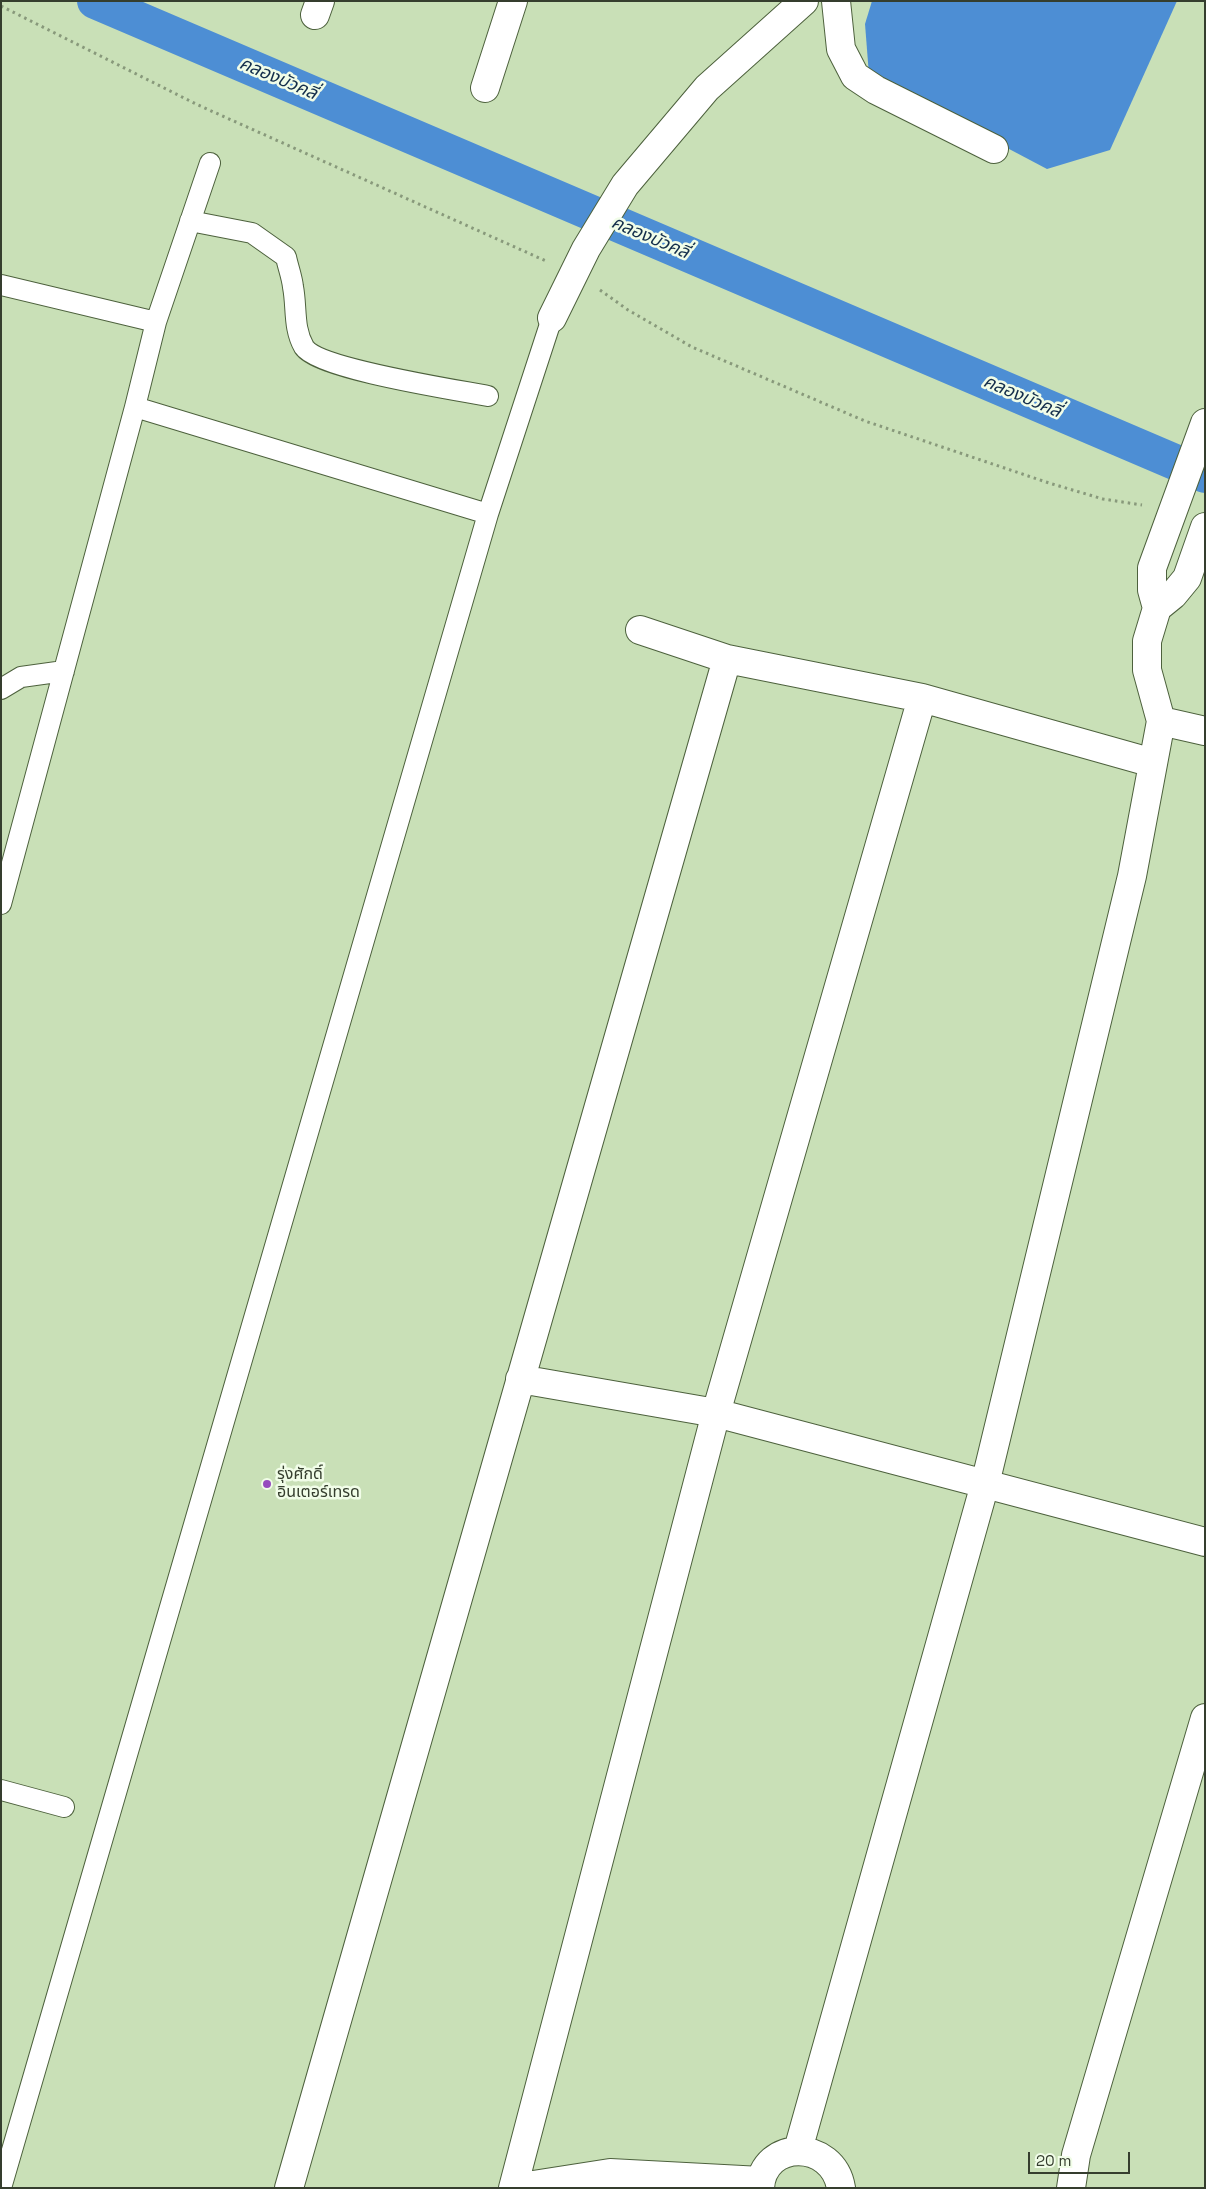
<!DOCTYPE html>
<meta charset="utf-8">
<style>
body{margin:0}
#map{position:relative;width:1206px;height:2189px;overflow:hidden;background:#c9e0b7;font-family:"Space Grotesk",sans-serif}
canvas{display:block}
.frame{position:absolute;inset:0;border:2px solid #353e2e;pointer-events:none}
.scale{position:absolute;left:1028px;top:2152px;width:102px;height:22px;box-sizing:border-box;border:2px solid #353e2e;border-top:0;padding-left:6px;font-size:15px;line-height:18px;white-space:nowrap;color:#353e2e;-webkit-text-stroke:4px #f1fde8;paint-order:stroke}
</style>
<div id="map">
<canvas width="1206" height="2189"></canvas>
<div class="frame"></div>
<div class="scale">20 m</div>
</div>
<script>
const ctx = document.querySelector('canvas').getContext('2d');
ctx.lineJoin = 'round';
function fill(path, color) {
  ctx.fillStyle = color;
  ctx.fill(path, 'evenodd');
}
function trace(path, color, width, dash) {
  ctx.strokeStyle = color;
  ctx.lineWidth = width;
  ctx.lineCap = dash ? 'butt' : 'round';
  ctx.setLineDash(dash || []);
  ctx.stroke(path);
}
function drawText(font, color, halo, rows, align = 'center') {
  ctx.font = font + ' "Space Grotesk","Noto Sans Thai",sans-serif';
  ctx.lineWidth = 5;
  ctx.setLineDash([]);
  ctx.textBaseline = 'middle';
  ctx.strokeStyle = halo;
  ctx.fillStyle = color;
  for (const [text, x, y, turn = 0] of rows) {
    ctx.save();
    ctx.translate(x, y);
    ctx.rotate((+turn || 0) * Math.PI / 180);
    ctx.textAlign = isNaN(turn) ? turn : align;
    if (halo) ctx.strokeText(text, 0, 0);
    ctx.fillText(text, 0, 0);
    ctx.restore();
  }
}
const water = new Path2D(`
 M 872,1 L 1177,1 L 1110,150 L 1047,169 L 869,75 L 865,24 Z`);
const canal = new Path2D(`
 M 95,1 L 1205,475`);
const path = new Path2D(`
 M 1,6 L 198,105 L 546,261
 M 600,290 L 628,310 L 692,347 L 865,421 L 1049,483 L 1103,499 L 1142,505`);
const service = new Path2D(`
 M 190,221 L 252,233 L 286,257 C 288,267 292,277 293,287 C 297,307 293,328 304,347 C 318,369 457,390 488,396
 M 1,285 L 156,322
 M 135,407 L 488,514
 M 1,689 L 21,677 L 64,671
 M 1,904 L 135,407 L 156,322 L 210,163
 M 1,1790 L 64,1807
 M 1,2188 L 488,514 L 552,318`);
const minor = new Path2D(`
 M 836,1 L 841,49 L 855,76 L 876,90 L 994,149
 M 315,15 L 320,1
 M 485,88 L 513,1
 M 552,318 L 586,249 L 625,185 L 707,88 L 804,1
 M 1157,608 L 1152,590 L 1152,568 L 1205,423
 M 640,630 L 727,659 L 922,698 L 1153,763
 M 1161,721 L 1205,731
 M 520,1379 L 716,1413 L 1205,1542
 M 798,2150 L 985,1484 L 1132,876 L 1161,721 L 1147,670 L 1147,641 L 1157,608 L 1173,595 L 1187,578 L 1205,527
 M 289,2188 L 727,659
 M 513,2188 L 716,1413 L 922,698
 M 514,2188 L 610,2173 L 761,2181
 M 760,2188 C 763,2139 833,2139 841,2188
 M 1071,2188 L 1076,2155 L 1205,1718`);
const markers = [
 [267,1484,5,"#964cbe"]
];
const poiNames = [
 ["รุ่งศักดิ์",277,1475],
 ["อินเตอร์เทรด",277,1493]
];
const waterNames = [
 ["คลองบัวคลี่",278,79,23],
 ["คลองบัวคลี่",650,238,23],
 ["คลองบัวคลี่",1022,397,23]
];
fill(water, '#4d8ed4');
trace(canal, '#4d8ed4', 36);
trace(service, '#4d613d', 22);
trace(minor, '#4d613d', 30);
trace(path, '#88997b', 3, [2.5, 4]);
trace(service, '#fff', 20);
trace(minor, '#fff', 28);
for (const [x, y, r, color] of markers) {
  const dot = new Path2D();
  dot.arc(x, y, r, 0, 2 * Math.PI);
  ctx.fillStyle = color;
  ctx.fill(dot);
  trace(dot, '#f1fde8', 2);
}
drawText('16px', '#353e2e', '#f1fde8', poiNames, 'left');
drawText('italic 18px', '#132e4b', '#f1fde8', waterNames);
</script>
